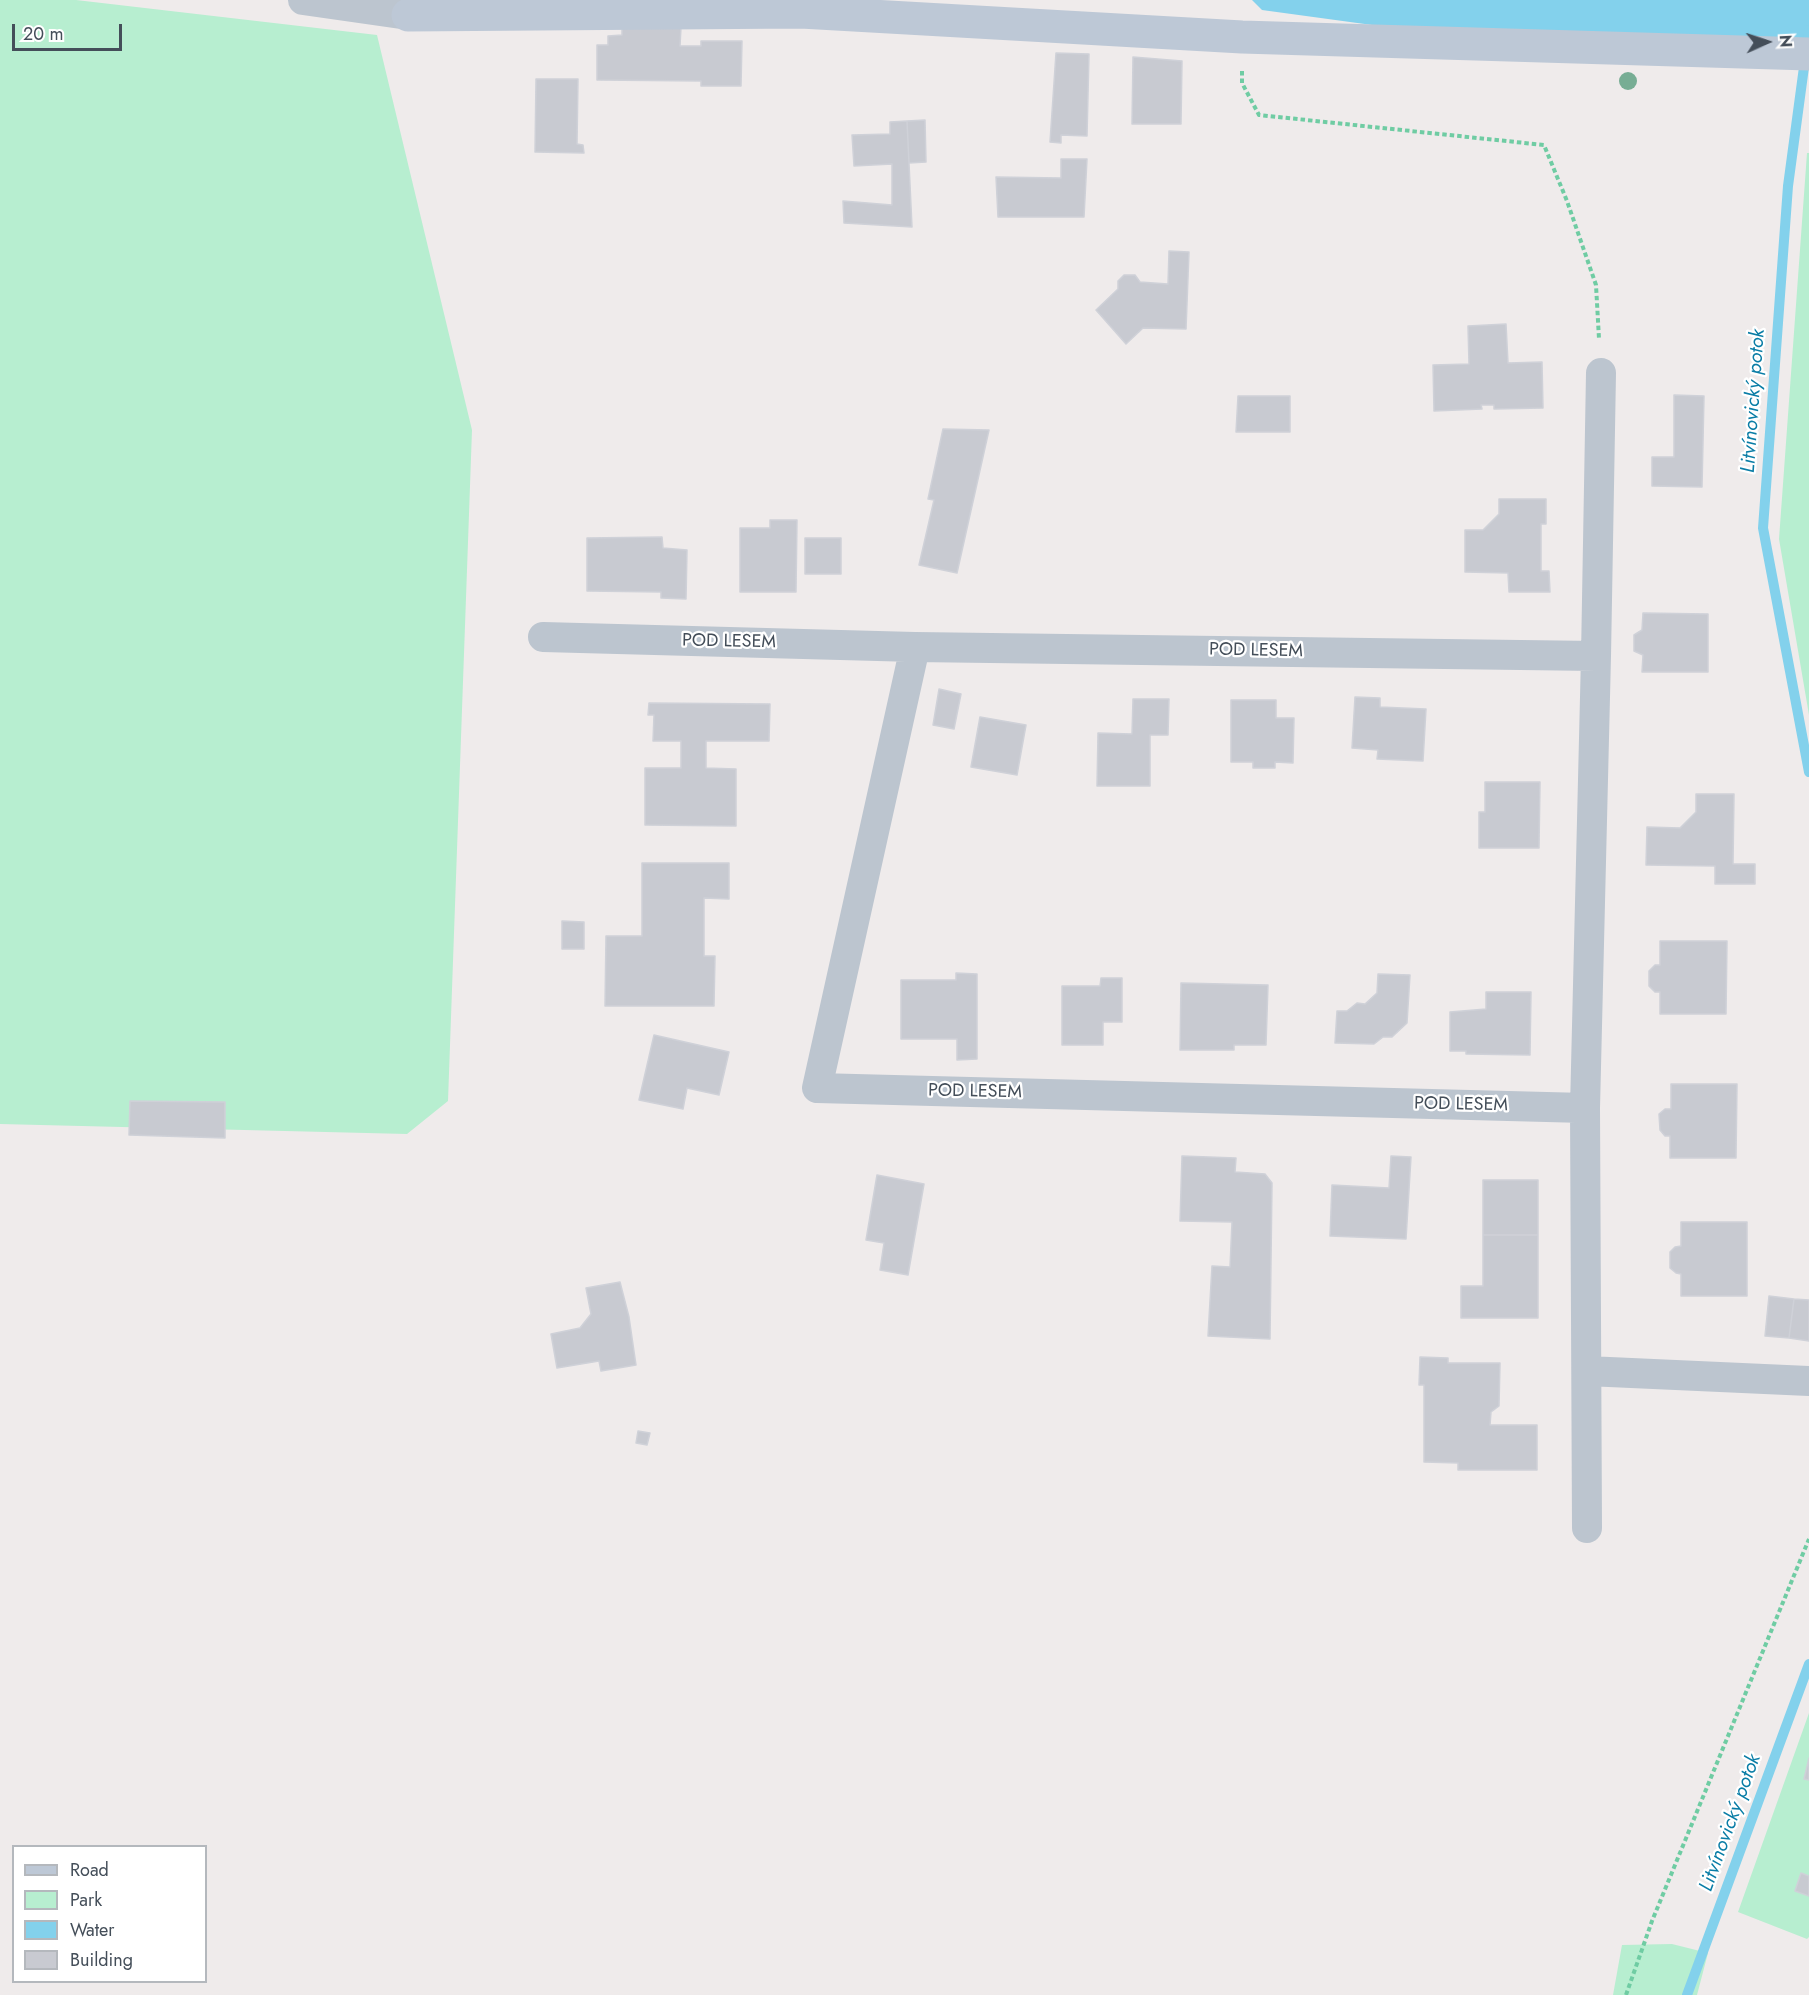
<!DOCTYPE html>
<meta charset="utf-8">
<style>
body{margin:0}
#map{position:relative;width:1809px;height:1995px;overflow:hidden;background:#efebeb;font-family:Jost,sans-serif}
canvas{display:block}
.legend{position:absolute;left:12px;top:1845px;width:195px;height:138px;box-sizing:border-box;background:#fff;border:2px solid #b4b8bd;margin:0;padding:8px 10px;list-style:none;font-size:18px;color:#444e59}
.legend li{display:flex;align-items:center;gap:12px;height:30px}
.legend b{width:30px;border:2px solid #b4b8bd}
.north{position:absolute;left:1737px;top:12px;width:60px;height:60px;-webkit-text-stroke:4px #fff;paint-order:stroke;rotate:87deg;font-size:16px;font-weight:700;line-height:24px;text-align:center;color:#444e59}
.north::after{content:'';display:block;margin:auto;width:21px;height:27px;background:#444e59;clip-path:polygon(50% 0,100% 100%,50% 72%,0 100%)}
.scale{position:absolute;left:12px;top:24px;width:110px;height:27px;box-sizing:border-box;border:3px solid #444e59;border-top:0;padding-left:8px;font-size:18px;line-height:21px;white-space:nowrap;color:#444e59;-webkit-text-stroke:4px #fff;paint-order:stroke}
</style>
<div id="map">
<canvas width="1809" height="1995"></canvas>
<ul class="legend">
<li><b style="height:8px;background:#bdc8d6"></b>Road</li>
<li><b style="height:16px;background:#b7eed0"></b>Park</li>
<li><b style="height:16px;background:#83d1ec"></b>Water</li>
<li><b style="height:16px;background:#c8cad1"></b>Building</li>
</ul>
<div class="north">N</div>
<div class="scale">20 m</div>
</div>
<script>
const ctx = document.querySelector('canvas').getContext('2d');
ctx.lineJoin = 'round';
function fill(path, color) {
  ctx.fillStyle = color;
  ctx.fill(path, 'evenodd');
}
function trace(path, color, width, dash) {
  ctx.strokeStyle = color;
  ctx.lineWidth = width;
  ctx.lineCap = dash ? 'butt' : 'round';
  ctx.setLineDash(dash || []);
  ctx.stroke(path);
}
function drawText(font, color, halo, rows, align = 'center') {
  ctx.font = font + ' Jost,sans-serif';
  ctx.lineWidth = 4.5;
  ctx.setLineDash([]);
  ctx.textBaseline = 'middle';
  ctx.strokeStyle = halo;
  ctx.fillStyle = color;
  for (const [text, x, y, turn = 0] of rows) {
    ctx.save();
    ctx.translate(x, y);
    ctx.rotate((+turn || 0) * Math.PI / 180);
    ctx.textAlign = isNaN(turn) ? turn : align;
    if (halo) ctx.strokeText(text, 0, 0);
    ctx.fillText(text, 0, 0);
    ctx.restore();
  }
}
const green = new Path2D(`
 M 0,0 L 76,0 L 377,35 L 472,430 L 448,1101 L 407,1134 L 0,1124 Z
 M 1807,153 L 1809,153 L 1809,715 L 1779,539 Z
 M 1809,1713 L 1809,1937 L 1807,1939 L 1738,1912 Z
 M 1672,1944 L 1708,1953 L 1697,1995 L 1613,1995 L 1622,1945 Z`);
const water = new Path2D(`
 M 1252,0 L 1809,0 L 1809,41 L 1416,31 L 1262,10 Z`);
const stream = new Path2D(`
 M 1809,30 L 1788,186 L 1763,528 L 1809,772
 M 1687,1995 L 1809,1664`);
const building = new Path2D(`
 M 622,27 L 681,27 L 680,46 L 701,46 L 701,41 L 742,41 L 741,86 L 701,86 L 701,81 L 597,80 L 597,45 L 608,45 L 608,36 L 622,35 Z
 M 1056,53 L 1089,54 L 1087,136 L 1061,135 L 1061,143 L 1050,142 Z
 M 1133,57 L 1182,61 L 1181,124 L 1132,124 Z
 M 536,79 L 578,79 L 577,144 L 583,145 L 584,153 L 535,152 Z
 M 925,120 L 926,162 L 909,163 L 907,121 Z
 M 907,121 L 912,227 L 844,223 L 843,201 L 892,205 L 892,164 L 854,166 L 852,135 L 890,134 L 890,122 Z
 M 1061,159 L 1087,159 L 1084,217 L 998,217 L 996,177 L 1061,178 Z
 M 1169,251 L 1189,252 L 1186,329 L 1143,328 L 1126,344 L 1096,310 L 1118,289 L 1118,281 L 1124,275 L 1135,275 L 1140,282 L 1168,284 Z
 M 1506,324 L 1508,363 L 1542,362 L 1543,408 L 1494,409 L 1494,405 L 1481,405 L 1482,409 L 1434,411 L 1433,365 L 1469,364 L 1468,326 Z
 M 1674,395 L 1704,396 L 1702,487 L 1652,486 L 1652,457 L 1674,457 Z
 M 1238,396 L 1290,396 L 1290,432 L 1236,432 Z
 M 943,429 L 989,430 L 957,573 L 919,565 L 934,500 L 928,499 Z
 M 1499,499 L 1546,499 L 1546,524 L 1541,524 L 1541,571 L 1549,571 L 1550,592 L 1509,592 L 1508,573 L 1465,572 L 1465,530 L 1483,530 L 1499,514 Z
 M 770,520 L 797,520 L 796,592 L 740,592 L 740,528 L 770,528 Z
 M 662,537 L 663,548 L 687,550 L 686,599 L 661,598 L 661,592 L 587,591 L 587,538 Z
 M 805,538 L 841,538 L 841,574 L 805,574 Z
 M 1643,613 L 1708,614 L 1708,672 L 1642,672 L 1643,655 L 1634,651 L 1634,635 L 1642,630 Z
 M 939,689 L 961,694 L 954,729 L 933,725 Z
 M 1355,697 L 1380,698 L 1380,707 L 1426,709 L 1423,761 L 1377,759 L 1378,750 L 1352,748 Z
 M 1133,699 L 1169,699 L 1168,735 L 1150,735 L 1150,786 L 1097,786 L 1098,733 L 1132,734 Z
 M 1231,700 L 1276,700 L 1276,718 L 1294,718 L 1293,763 L 1275,762 L 1275,768 L 1253,768 L 1253,762 L 1231,762 Z
 M 649,703 L 770,704 L 769,741 L 706,741 L 706,768 L 736,769 L 736,826 L 645,825 L 645,768 L 681,768 L 681,741 L 653,741 L 654,715 L 648,715 Z
 M 980,717 L 1026,725 L 1017,775 L 971,767 Z
 M 1485,782 L 1540,782 L 1539,848 L 1479,848 L 1479,812 L 1485,812 Z
 M 1696,794 L 1734,794 L 1733,864 L 1755,864 L 1755,884 L 1715,884 L 1715,866 L 1646,865 L 1647,827 L 1680,828 L 1696,812 Z
 M 642,863 L 729,863 L 729,899 L 704,898 L 704,956 L 715,956 L 714,1006 L 605,1006 L 606,936 L 642,936 Z
 M 562,921 L 584,922 L 584,949 L 562,949 Z
 M 1660,941 L 1727,941 L 1726,1014 L 1660,1014 L 1660,992 L 1655,992 L 1649,986 L 1649,971 L 1655,965 L 1660,965 Z
 M 956,973 L 977,974 L 977,1059 L 957,1060 L 957,1039 L 901,1039 L 901,980 L 956,980 Z
 M 1378,974 L 1410,975 L 1407,1023 L 1392,1037 L 1383,1037 L 1374,1044 L 1335,1043 L 1337,1011 L 1347,1011 L 1357,1003 L 1365,1004 L 1377,993 Z
 M 1101,978 L 1122,978 L 1122,1022 L 1103,1022 L 1103,1045 L 1062,1045 L 1062,986 L 1100,986 Z
 M 1181,983 L 1268,985 L 1266,1045 L 1234,1045 L 1234,1050 L 1180,1050 Z
 M 1486,992 L 1531,992 L 1530,1055 L 1466,1054 L 1466,1051 L 1450,1051 L 1450,1012 L 1486,1009 Z
 M 654,1035 L 729,1052 L 719,1095 L 687,1088 L 683,1109 L 639,1100 Z
 M 1671,1084 L 1737,1084 L 1736,1158 L 1670,1158 L 1670,1136 L 1665,1136 L 1660,1130 L 1659,1114 L 1665,1109 L 1671,1109 Z
 M 130,1101 L 225,1102 L 225,1138 L 129,1135 Z
 M 1182,1156 L 1236,1158 L 1235,1172 L 1265,1174 L 1272,1183 L 1270,1339 L 1208,1336 L 1212,1266 L 1230,1267 L 1232,1222 L 1180,1221 Z
 M 1391,1156 L 1411,1157 L 1406,1239 L 1330,1236 L 1332,1185 L 1389,1188 Z
 M 877,1175 L 924,1184 L 908,1275 L 880,1270 L 884,1243 L 866,1240 Z
 M 1483,1180 L 1538,1180 L 1538,1235 L 1483,1235 Z
 M 1681,1222 L 1747,1222 L 1747,1296 L 1681,1296 L 1681,1274 L 1676,1273 L 1670,1268 L 1670,1252 L 1675,1247 L 1681,1246 Z
 M 1483,1235 L 1538,1235 L 1538,1318 L 1461,1318 L 1461,1286 L 1483,1286 Z
 M 620,1282 L 629,1317 L 636,1365 L 601,1371 L 599,1361 L 557,1368 L 551,1334 L 580,1328 L 591,1314 L 586,1288 Z
 M 1769,1296 L 1794,1299 L 1789,1338 L 1765,1336 Z
 M 1794,1299 L 1809,1300 L 1809,1341 L 1789,1338 Z
 M 1420,1357 L 1448,1358 L 1448,1363 L 1500,1363 L 1499,1406 L 1491,1412 L 1490,1425 L 1537,1425 L 1537,1470 L 1458,1470 L 1458,1463 L 1424,1462 L 1424,1385 L 1419,1385 Z
 M 638,1431 L 650,1433 L 647,1445 L 636,1443 Z
 M 1809,1758 L 1809,1780 L 1804,1779 Z
 M 1801,1873 L 1809,1876 L 1809,1896 L 1795,1891 Z`);
const path = new Path2D(`
 M 1242,71 L 1242,83 L 1259,115 L 1544,145 L 1567,201 L 1596,285 L 1599,339
 M 1626,1995 L 1652,1921 L 1809,1539`);
const street = new Path2D(`
 M 303,0 L 408,15
 M 543,637 L 915,647 L 1596,656 L 1585,1108 L 1587,1528
 M 915,647 L 817,1088 L 1585,1108
 M 1596,656 L 1601,373
 M 1587,1371 L 1809,1381`);
const secondary = new Path2D(`
 M 408,15 L 801,12 L 1242,37 L 1809,54`);
const trees = [
 [1628,81]
];
const streetNames = [
 ["POD LESEM",729,642,1],
 ["POD LESEM",1256,651,1],
 ["POD LESEM",975,1092,1],
 ["POD LESEM",1461,1105,1]
];
const waterNames = [
 ["Litvínovický potok",1754,401,-86],
 ["Litvínovický potok",1731,1823,-70]
];
fill(green, '#b7eed0');
fill(water, '#83d1ec');
trace(stream, '#83d1ec', 10);
fill(building, '#c8cad1');
trace(building, '#cfd1d8', 1.5);
trace(path, '#6fcca3', 4, [4.5, 3]);
trace(street, '#bcc5cf', 30);
trace(secondary, '#bdc8d6', 33);
ctx.fillStyle = '#77ad94';
for (const [x, y] of trees) {
  ctx.beginPath();
  ctx.arc(x, y, 9, 0, 2 * Math.PI);
  ctx.fill();
}
drawText('18px', '#444e59', '#fff', streetNames);
drawText('italic 20px', '#0a7da6', '#fff', waterNames);
</script>
